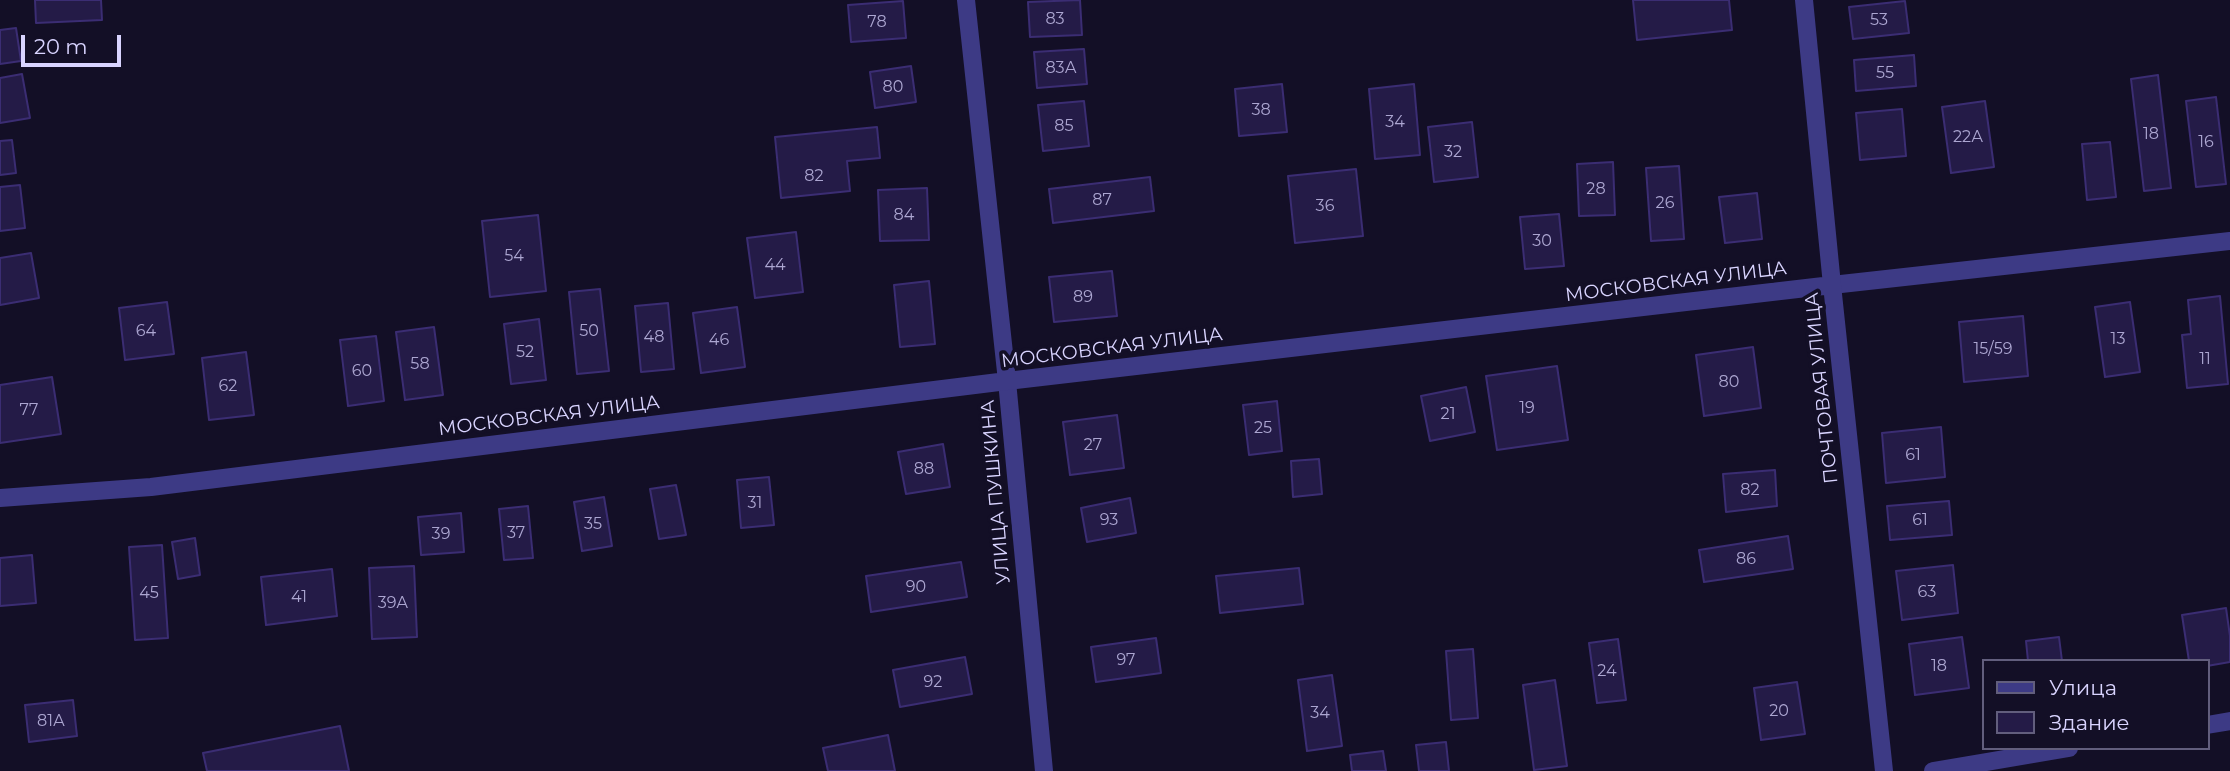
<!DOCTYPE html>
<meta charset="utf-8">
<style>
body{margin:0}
#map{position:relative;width:2230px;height:771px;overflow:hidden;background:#130f26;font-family:Montserrat,sans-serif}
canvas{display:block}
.legend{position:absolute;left:1982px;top:659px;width:228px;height:91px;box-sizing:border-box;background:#130f26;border:2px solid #625e7d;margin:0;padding:9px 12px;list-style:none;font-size:21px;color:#d9d4ff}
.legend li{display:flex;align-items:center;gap:14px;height:35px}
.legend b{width:35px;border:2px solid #625e7d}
.scale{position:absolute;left:21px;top:35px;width:100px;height:32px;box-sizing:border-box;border:4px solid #d9d4ff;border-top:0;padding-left:9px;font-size:21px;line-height:24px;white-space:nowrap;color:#d9d4ff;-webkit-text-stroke:5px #130f26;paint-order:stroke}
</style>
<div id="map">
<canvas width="2230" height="771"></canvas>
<ul class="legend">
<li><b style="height:9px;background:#3d3a85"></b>Улица</li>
<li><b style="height:19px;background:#241b47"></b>Здание</li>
</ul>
<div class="scale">20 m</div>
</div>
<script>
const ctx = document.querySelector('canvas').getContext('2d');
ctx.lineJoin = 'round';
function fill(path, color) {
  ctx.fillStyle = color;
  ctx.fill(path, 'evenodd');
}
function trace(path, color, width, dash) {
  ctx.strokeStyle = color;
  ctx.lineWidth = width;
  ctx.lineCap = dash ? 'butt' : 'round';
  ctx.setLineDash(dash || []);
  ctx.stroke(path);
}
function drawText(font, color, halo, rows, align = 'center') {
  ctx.font = font + ' Montserrat,sans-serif';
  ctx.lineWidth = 7;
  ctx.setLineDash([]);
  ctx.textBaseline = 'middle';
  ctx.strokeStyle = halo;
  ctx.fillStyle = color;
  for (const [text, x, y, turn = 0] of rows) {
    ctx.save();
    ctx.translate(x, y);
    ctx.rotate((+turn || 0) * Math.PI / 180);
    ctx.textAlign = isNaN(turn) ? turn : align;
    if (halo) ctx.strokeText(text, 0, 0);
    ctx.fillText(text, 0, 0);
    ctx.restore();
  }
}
const building = new Path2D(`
 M 35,0 L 101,0 L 102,20 L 36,23 Z
 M 1080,0 L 1082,35 L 1030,37 L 1028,2 Z
 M 1633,0 L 1729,0 L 1732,30 L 1637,40 Z
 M 903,1 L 906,38 L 851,42 L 848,5 Z
 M 1905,1 L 1909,33 L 1853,39 L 1849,7 Z
 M 16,28 L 21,61 L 0,64 L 0,30 Z
 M 1084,49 L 1087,84 L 1037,88 L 1034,52 Z
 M 1914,55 L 1916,86 L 1856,91 L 1854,60 Z
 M 911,66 L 916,102 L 875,108 L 870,72 Z
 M 22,74 L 30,118 L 0,123 L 0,78 Z
 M 2158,75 L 2171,188 L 2144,191 L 2131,79 Z
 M 1282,84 L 1287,132 L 1239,136 L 1235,89 Z
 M 1414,84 L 1420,155 L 1375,159 L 1369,89 Z
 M 2216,97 L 2226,184 L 2196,187 L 2186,101 Z
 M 1084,101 L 1089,146 L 1043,151 L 1038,105 Z
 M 1985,101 L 1994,167 L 1951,173 L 1942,107 Z
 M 1902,109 L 1906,156 L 1860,160 L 1856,113 Z
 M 1472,122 L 1478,177 L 1434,182 L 1428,127 Z
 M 877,127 L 880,158 L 847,161 L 850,191 L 781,198 L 775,137 Z
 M 12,140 L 16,173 L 0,175 L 0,141 Z
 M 2110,142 L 2116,197 L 2087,200 L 2082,144 Z
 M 1613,162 L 1615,215 L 1579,216 L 1577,164 Z
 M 1679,166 L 1684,239 L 1651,241 L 1646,168 Z
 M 1356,169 L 1363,236 L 1295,243 L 1288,176 Z
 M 1150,177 L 1154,211 L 1053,223 L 1049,189 Z
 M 20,185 L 25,228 L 0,231 L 0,187 Z
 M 927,188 L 929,240 L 880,241 L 878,190 Z
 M 1757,193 L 1762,239 L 1725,243 L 1719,197 Z
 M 1559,214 L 1564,266 L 1525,269 L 1520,217 Z
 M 538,215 L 546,291 L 490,297 L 482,221 Z
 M 796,232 L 803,292 L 755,298 L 747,238 Z
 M 31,253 L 39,298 L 0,305 L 0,258 Z
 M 1112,271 L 1117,316 L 1054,322 L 1049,277 Z
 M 929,281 L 935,344 L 900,347 L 894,285 Z
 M 600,289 L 609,371 L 577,374 L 569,292 Z
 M 2220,296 L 2228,384 L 2187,388 L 2182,335 L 2191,334 L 2188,300 Z
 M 167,302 L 174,354 L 125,360 L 119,308 Z
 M 2130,302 L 2140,372 L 2105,377 L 2095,307 Z
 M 668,303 L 674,369 L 641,372 L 635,306 Z
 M 737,307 L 745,367 L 701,373 L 693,313 Z
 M 2023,316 L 2028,376 L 1964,382 L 1959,322 Z
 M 539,319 L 546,380 L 511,384 L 504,324 Z
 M 434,327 L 443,395 L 405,400 L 396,332 Z
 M 376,336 L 384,401 L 348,406 L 340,340 Z
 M 1753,347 L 1761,408 L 1704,416 L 1696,355 Z
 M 246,352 L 254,415 L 209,420 L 202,358 Z
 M 1557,366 L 1568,440 L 1497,450 L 1486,376 Z
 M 52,377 L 61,434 L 0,443 L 0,385 Z
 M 1466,387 L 1475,432 L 1430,441 L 1421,396 Z
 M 1277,401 L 1282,451 L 1249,455 L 1243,405 Z
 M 1117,415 L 1124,468 L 1070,475 L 1063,422 Z
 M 1941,427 L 1945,477 L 1886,483 L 1882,433 Z
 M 943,444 L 950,487 L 906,494 L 898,452 Z
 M 1319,459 L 1322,494 L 1293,497 L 1291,461 Z
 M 1775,470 L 1777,506 L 1726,512 L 1723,474 Z
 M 769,477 L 774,525 L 741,528 L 737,480 Z
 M 676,485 L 686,535 L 659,539 L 650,489 Z
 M 604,497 L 612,546 L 582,551 L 574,502 Z
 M 1130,498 L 1136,533 L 1087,542 L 1081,508 Z
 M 1949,501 L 1952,535 L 1890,540 L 1887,506 Z
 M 528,506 L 533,558 L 504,560 L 499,509 Z
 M 461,513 L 464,552 L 421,555 L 418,517 Z
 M 1788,536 L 1793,569 L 1704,582 L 1699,550 Z
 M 195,538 L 200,575 L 178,579 L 172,542 Z
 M 162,545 L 168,638 L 135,640 L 129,547 Z
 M 32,555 L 36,603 L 0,606 L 0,558 Z
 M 961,562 L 967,597 L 871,612 L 866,576 Z
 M 1953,565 L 1958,613 L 1902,620 L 1896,571 Z
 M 414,566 L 417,637 L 372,639 L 369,568 Z
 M 1299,568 L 1303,604 L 1220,613 L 1216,576 Z
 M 332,569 L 337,616 L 266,625 L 261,577 Z
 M 2226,608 L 2230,636 L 2230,662 L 2207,666 L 2207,661 L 2189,661 L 2182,615 Z
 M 1962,637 L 1969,688 L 1915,695 L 1909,644 Z
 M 2059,637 L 2062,661 L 2028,661 L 2026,641 Z
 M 1156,638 L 1161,673 L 1096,682 L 1091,647 Z
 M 1618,639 L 1626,700 L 1597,703 L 1589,643 Z
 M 1473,649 L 1478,718 L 1451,720 L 1446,651 Z
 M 965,657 L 972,694 L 900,707 L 893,670 Z
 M 1332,675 L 1342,746 L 1307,751 L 1298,680 Z
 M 1555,680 L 1567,766 L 1534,770 L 1523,685 Z
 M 1797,682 L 1805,734 L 1761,740 L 1754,688 Z
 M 73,700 L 77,736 L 29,742 L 25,705 Z
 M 340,726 L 349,771 L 207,771 L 203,753 Z
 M 888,735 L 895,771 L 828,771 L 823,748 Z
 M 1446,742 L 1449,771 L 1419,771 L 1416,745 Z
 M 1383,751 L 1386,771 L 1352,771 L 1350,755 Z`);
const minor = new Path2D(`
 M 1832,285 L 2230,241
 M 1007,381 L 1044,771
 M 2207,725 L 2230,721
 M 1933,771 L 2069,748`);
const tertiary = new Path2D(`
 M 966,0 L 1007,381
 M 1804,0 L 1832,285 L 1884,771
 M 0,498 L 151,487 L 1007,381 L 1832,285`);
const numberNames = [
 ["83",1055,19],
 ["53",1879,20],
 ["78",877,22],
 ["83А",1061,68],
 ["55",1885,73],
 ["80",893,87],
 ["38",1261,110],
 ["34",1395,122],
 ["85",1064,126],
 ["18",2151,134],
 ["22А",1968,137],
 ["16",2206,142],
 ["32",1453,152],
 ["82",814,176],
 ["28",1596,189],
 ["87",1102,200],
 ["26",1665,203],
 ["36",1325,206],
 ["84",904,215],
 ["30",1542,241],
 ["54",514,256],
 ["44",775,265],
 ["89",1083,297],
 ["64",146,331],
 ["50",589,331],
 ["48",654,337],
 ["13",2118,339],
 ["46",719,340],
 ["15/59",1993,349],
 ["52",525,352],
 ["11",2205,359],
 ["58",420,364],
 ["60",362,371],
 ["80",1729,382],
 ["62",228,386],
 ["19",1527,408],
 ["77",29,410],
 ["21",1448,414],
 ["25",1263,428],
 ["27",1093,445],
 ["61",1913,455],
 ["88",924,469],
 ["82",1750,490],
 ["31",755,503],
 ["93",1109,520],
 ["61",1920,520],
 ["35",593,524],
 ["37",516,533],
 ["39",441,534],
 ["86",1746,559],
 ["90",916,587],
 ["63",1927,592],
 ["45",149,593],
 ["41",299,597],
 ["39А",393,603],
 ["97",1126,660],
 ["18",1939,666],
 ["24",1607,671],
 ["92",933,682],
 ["20",1779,711],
 ["34",1320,713],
 ["81А",51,721]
];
const streetNames = [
 ["МОСКОВСКАЯ УЛИЦА",1676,282,-7],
 ["МОСКОВСКАЯ УЛИЦА",1112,348,-7],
 ["ПОЧТОВАЯ УЛИЦА",1822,388,-96],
 ["МОСКОВСКАЯ УЛИЦА",549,416,-7],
 ["УЛИЦА ПУШКИНА",996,492,-95]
];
fill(building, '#241b47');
trace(building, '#3b2d73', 2);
trace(minor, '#3d3a85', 18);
trace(tertiary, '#3d3a85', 18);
drawText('16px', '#aca6d1', null, numberNames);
drawText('19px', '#d9d4ff', '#130f26', streetNames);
</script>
